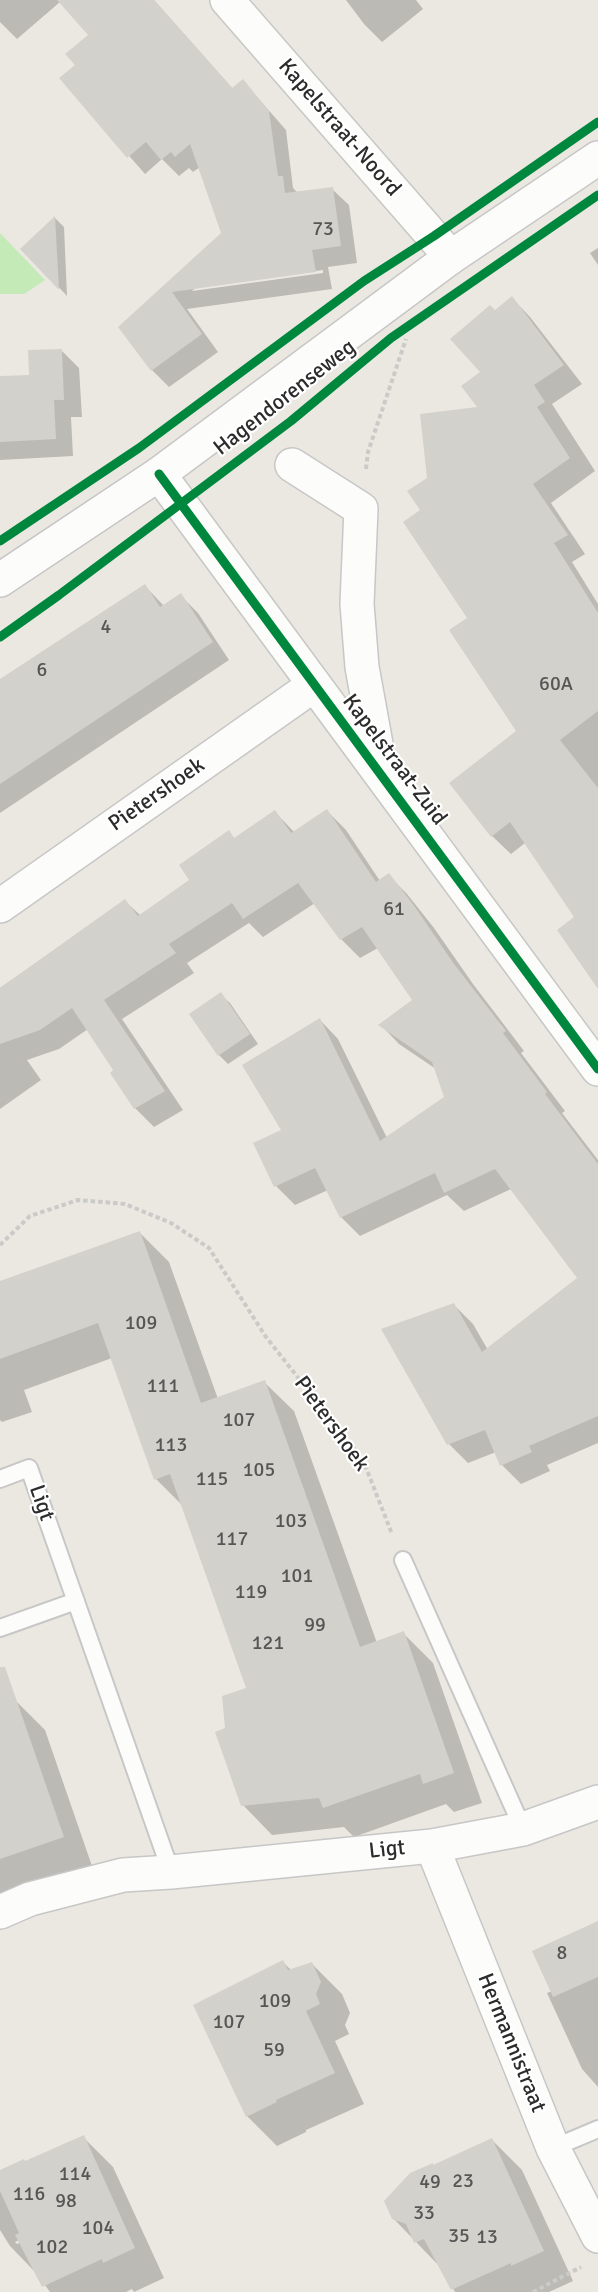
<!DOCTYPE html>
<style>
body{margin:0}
canvas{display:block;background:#ebe8e1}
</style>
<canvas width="598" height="2292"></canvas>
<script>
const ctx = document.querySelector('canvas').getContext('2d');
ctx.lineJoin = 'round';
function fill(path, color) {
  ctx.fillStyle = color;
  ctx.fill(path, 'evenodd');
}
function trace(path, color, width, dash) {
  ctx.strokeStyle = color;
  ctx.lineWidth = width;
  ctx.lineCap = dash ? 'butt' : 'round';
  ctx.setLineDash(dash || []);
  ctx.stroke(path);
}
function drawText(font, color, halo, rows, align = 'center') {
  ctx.font = font + ' Signika,sans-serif';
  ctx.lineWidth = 4.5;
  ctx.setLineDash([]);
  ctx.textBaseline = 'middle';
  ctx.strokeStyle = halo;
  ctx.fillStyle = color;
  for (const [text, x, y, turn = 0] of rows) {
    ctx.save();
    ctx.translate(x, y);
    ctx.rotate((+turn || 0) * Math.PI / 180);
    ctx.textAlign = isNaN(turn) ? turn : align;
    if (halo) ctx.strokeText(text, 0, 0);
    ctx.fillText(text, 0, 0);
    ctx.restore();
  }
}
const green = new Path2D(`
 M 0,233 L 45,280 L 24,294 L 0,294 Z`);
const shadow = new Path2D(`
 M 0,0 L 154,0 L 233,89 L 243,81 L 286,130 L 293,188 L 298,193 L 332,189 L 349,205 L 357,263 L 328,267 L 332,289 L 187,309 L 218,352 L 169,387 L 152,370 L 120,327 L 222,233 L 200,167 L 193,172 L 189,168 L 179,176 L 162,159 L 145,174 L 61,78 L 77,66 L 90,35 L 60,2 L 17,39 L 0,22 ZM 323,270 L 323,273 L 192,291 L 196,287 Z
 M 346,0 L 416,0 L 423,9 L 382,42 L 364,24 Z
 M 55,218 L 64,227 L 67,296 L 23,249 Z
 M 598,248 L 598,265 L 590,253 Z
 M 512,298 L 530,317 L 582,384 L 552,404 L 595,471 L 551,503 L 585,554 L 572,562 L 598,604 L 598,986 L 576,918 L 525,843 L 511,854 L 492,836 L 518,731 L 422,511 L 428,478 L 480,408 L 482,372 L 495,312 Z
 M 61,350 L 79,368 L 82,417 L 71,417 L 73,456 L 0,460 L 0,378 L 30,376 Z
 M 145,586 L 164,606 L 180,595 L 198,613 L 229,660 L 0,813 L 0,683 Z
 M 327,811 L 346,830 L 380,881 L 388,875 L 407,894 L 434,928 L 473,984 L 524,1051 L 521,1053 L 565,1111 L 562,1113 L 598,1160 L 598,1443 L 547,1465 L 550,1471 L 521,1484 L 502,1465 L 496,1452 L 468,1463 L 449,1444 L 454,1305 L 473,1324 L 488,1350 L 579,1278 L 511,1189 L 464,1211 L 447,1195 L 360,1236 L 341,1217 L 328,1190 L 295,1205 L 276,1186 L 255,1144 L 283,1131 L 320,1020 L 338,1039 L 387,1138 L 446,1098 L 436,1069 L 399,1044 L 381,1025 L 414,1000 L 378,948 L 360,958 L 341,939 L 315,903 L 263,937 L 249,923 L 187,963 L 194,973 L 122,1019 L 183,1110 L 154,1127 L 135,1108 L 115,1070 L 88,1029 L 59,1049 L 27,1060 L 41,1080 L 0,1109 L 0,988 L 125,901 L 141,916 L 191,881 L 228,832 L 235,839 L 275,812 L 295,833 Z
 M 220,994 L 230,1003 L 258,1044 L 228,1064 L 219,1055 Z
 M 139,1232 L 169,1262 L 218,1399 L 264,1382 L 294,1411 L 377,1643 L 403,1633 L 433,1663 L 482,1803 L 454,1812 L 446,1804 L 354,1837 L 344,1827 L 272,1835 L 243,1805 L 227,1729 L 248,1689 L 183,1506 L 156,1479 L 112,1358 L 24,1390 L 32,1412 L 2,1422 L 0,1420 L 0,1283 Z
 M 16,1701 L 45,1730 L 92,1866 L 0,1898 L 0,1706 Z
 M 598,1922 L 598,2087 L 582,2069 L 547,1993 L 552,1991 Z
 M 283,1962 L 292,1971 L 312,1964 L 342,1994 L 350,2013 L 345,2025 L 349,2034 L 335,2041 L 364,2104 L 306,2130 L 306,2132 L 277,2146 L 247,2116 Z
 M 83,2137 L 113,2167 L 164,2278 L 134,2292 L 132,2289 L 126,2292 L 50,2292 L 37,2274 L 10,2246 L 0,2230 L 0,2172 L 26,2163 ZM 25,2237 L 26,2240 L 17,2244 L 15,2242 Z
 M 492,2140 L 522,2170 L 573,2281 L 549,2292 L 455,2292 L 442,2269 L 393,2218 Z`);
const building = new Path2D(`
 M 57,0 L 154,0 L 232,88 L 243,79 L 269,111 L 278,176 L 283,176 L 285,193 L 333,187 L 341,246 L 312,250 L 316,272 L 172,292 L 202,334 L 151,371 L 118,327 L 221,233 L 190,144 L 175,157 L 171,152 L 161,160 L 146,142 L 127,158 L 59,78 L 75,65 L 65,54 L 88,35 Z
 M 55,216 L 59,290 L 20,249 Z
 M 512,296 L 564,365 L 534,385 L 545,402 L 537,407 L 570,458 L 533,484 L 568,535 L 554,543 L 598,613 L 598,711 L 560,740 L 598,788 L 598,989 L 557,930 L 574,917 L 510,822 L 491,837 L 449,783 L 516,731 L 449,630 L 467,618 L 403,522 L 420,510 L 407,491 L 427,478 L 420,414 L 477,407 L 461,386 L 480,372 L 450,339 L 490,305 L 495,310 Z
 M 62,349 L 64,400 L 54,400 L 56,439 L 0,442 L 0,376 L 29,375 L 28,350 Z
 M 145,584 L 160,607 L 181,593 L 213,642 L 0,784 L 0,679 Z
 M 327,809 L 376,882 L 389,873 L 415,907 L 454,964 L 506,1031 L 503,1033 L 547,1092 L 545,1094 L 598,1164 L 598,1416 L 529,1446 L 532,1452 L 500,1466 L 485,1430 L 447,1445 L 381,1329 L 454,1303 L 482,1352 L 577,1278 L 495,1169 L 444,1193 L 435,1173 L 340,1218 L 315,1168 L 274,1187 L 253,1143 L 281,1130 L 242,1065 L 320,1018 L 380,1141 L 444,1097 L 432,1062 L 378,1025 L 412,1000 L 362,927 L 340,940 L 298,883 L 243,919 L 232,903 L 169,944 L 176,953 L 104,1000 L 165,1091 L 134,1109 L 110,1073 L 113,1070 L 72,1008 L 40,1030 L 0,1044 L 0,988 L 125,899 L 138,916 L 189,880 L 179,865 L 229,830 L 234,838 L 275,810 L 291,833 Z
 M 221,992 L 250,1034 L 218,1056 L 189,1014 Z
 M 140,1231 L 201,1403 L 265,1380 L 360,1647 L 404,1631 L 454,1773 L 423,1784 L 420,1774 L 323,1808 L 319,1798 L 241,1806 L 215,1732 L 225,1728 L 222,1696 L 246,1688 L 170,1474 L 154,1480 L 98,1323 L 0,1359 L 0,1281 Z
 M 0,1667 L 5,1667 L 64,1837 L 0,1859 Z
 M 598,1921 L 598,1977 L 553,1997 L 532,1951 Z
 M 283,1960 L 288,1970 L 312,1962 L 321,1982 L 316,1994 L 320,2004 L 306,2011 L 335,2073 L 276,2100 L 277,2102 L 246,2117 L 193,2005 Z
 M 84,2135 L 135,2248 L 103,2263 L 102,2259 L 42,2287 L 15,2235 L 19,2233 L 0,2191 L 0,2170 L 24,2159 L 25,2161 Z
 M 492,2138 L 544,2251 L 511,2266 L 511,2263 L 451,2290 L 424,2239 L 414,2243 L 406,2224 L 392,2219 L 384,2201 L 410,2173 L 433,2163 L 433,2165 Z`);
const path = new Path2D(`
 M 366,469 L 368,452 L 406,339
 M 0,1245 L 30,1216 L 78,1200 L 125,1204 L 171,1223 L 209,1248 L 266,1337 L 363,1460 L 392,1534
 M 533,2292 L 581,2267`);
const service = new Path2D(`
 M 0,1479 L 29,1468 L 171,1872
 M 403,1560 L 523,1829
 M 0,1628 L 76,1601
 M 553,2148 L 598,2129`);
const minor = new Path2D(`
 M 227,0 L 451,257
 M 292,465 L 361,509 L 357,604 L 362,667 L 380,766
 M 159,474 L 598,1069
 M 0,906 L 314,685
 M 432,1846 L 553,2148 L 598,2236
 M 0,1912 L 30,1899 L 123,1875 L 171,1872 L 432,1846 L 523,1829 L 598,1802`);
const tertiary = new Path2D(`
 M 0,580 L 159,474 L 451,257 L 598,158`);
const cycleway = new Path2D(`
 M 159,474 L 598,1069
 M 0,541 L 139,448 L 364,281 L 434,236 L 598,122
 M 0,637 L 59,595 L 291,421 L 391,338 L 598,195`);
const numberNames = [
 ["73",323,230],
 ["4",106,628],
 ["6",42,671],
 ["60A",556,685],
 ["61",394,910],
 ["109",141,1324],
 ["111",163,1387],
 ["107",239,1421],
 ["113",171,1446],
 ["105",259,1471],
 ["115",212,1480],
 ["103",291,1522],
 ["117",232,1540],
 ["101",297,1577],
 ["119",251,1593],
 ["99",315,1626],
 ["121",268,1644],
 ["8",562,1954],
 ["109",275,2002],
 ["107",229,2023],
 ["59",274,2051],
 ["114",75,2175],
 ["23",463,2182],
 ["49",430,2183],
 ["116",29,2195],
 ["98",66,2202],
 ["33",424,2214],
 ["104",98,2229],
 ["35",459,2237],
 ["13",487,2238],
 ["102",52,2248]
];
const streetNames = [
 ["Kapelstraat-Noord",339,128,49],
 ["Hagendorenseweg",285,398,-38],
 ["Kapelstraat-Zuid",394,760,53],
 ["Pietershoek",157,795,-35],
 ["Pietershoek",331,1424,54],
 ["Ligt",41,1503,71],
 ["Ligt",387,1850,-6],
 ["Hermannistraat",511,2043,68]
];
fill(green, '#c3eab7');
fill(shadow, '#0003');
fill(building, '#d3d1cc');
trace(service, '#c8c7c7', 20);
trace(minor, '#c8c7c7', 36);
trace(tertiary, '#c8c7c7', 36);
trace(path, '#cacac9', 4, [4.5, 3]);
trace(service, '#fcfcfa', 16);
trace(minor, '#fcfcfa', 33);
trace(tertiary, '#fcfcfa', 33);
trace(cycleway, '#00873e', 9);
drawText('20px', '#565655', null, numberNames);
drawText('22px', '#2c2c2c', '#fff', streetNames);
</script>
